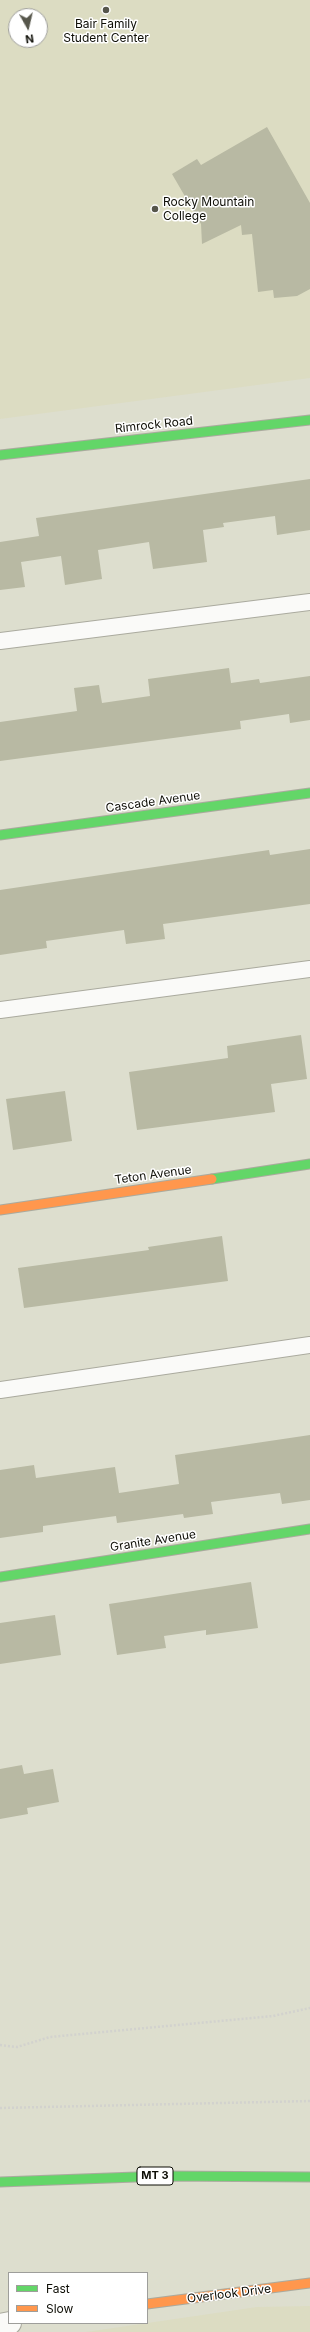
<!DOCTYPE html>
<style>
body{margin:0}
#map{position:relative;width:310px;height:2332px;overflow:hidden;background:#dddece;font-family:Inter,sans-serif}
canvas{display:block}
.legend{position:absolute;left:8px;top:2272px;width:140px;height:52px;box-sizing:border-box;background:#fff;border:1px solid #9e9e9b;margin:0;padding:5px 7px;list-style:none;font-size:12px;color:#0d0d05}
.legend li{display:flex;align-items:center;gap:8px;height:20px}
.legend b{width:20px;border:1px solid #9e9e9b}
.north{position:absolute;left:8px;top:8px;width:40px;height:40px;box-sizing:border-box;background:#fff;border:1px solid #9e9e9b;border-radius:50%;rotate:172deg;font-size:11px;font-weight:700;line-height:16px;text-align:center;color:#0d0d05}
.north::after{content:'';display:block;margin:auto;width:14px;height:18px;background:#56564b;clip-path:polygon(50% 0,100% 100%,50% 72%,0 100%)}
</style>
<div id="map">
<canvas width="310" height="2332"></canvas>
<ul class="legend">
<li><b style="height:5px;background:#63d668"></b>Fast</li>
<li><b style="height:5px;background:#ff974d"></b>Slow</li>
</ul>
<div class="north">N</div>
</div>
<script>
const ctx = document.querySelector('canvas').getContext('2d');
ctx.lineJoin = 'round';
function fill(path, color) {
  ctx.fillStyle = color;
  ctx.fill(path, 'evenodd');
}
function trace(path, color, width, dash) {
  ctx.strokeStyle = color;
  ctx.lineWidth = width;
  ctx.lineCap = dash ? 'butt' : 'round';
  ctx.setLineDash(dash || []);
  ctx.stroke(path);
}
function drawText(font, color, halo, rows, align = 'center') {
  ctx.font = font + ' Inter,sans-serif';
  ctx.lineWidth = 3;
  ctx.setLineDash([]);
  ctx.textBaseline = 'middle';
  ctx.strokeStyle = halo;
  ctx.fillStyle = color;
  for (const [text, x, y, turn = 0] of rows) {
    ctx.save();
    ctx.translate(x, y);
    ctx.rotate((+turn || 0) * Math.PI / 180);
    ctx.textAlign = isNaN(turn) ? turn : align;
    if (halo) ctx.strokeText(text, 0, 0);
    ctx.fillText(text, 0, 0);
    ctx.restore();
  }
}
const built = new Path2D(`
 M 0,0 L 310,0 L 310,378 L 0,419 ZM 16,16 L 40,16 L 40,40 L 16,40 Z
 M 310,2306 L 310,2332 L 86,2332 L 257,2307 Z`);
const building = new Path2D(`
 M 267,127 L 310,203 L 310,289 L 297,296 L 274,298 L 273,290 L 258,292 L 252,234 L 242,235 L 241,225 L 202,244 L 201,224 L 172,174 L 197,159 L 201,165 Z
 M 310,479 L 310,530 L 277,535 L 275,516 L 223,523 L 224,527 L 203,530 L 207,562 L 153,569 L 149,542 L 98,550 L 102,579 L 65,585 L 61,556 L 21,562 L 25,587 L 0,590 L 0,542 L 39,536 L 36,518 Z
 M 229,668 L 231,683 L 259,679 L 260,683 L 310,676 L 310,720 L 290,723 L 289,714 L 240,721 L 241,729 L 0,761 L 0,722 L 77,711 L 74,688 L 99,685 L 102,703 L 150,696 L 148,679 Z
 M 310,849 L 310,904 L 163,924 L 165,939 L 126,944 L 124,930 L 46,941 L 47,948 L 0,955 L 0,890 L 269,850 L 270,855 Z
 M 301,1035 L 307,1079 L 271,1084 L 275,1112 L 137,1130 L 129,1072 L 228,1058 L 227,1046 Z
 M 65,1091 L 72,1141 L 13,1150 L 6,1099 Z
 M 222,1236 L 228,1281 L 24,1308 L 18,1268 L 149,1250 L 148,1247 Z
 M 310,1435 L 310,1500 L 282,1504 L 280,1493 L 211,1502 L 213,1514 L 184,1518 L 183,1514 L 117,1523 L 116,1516 L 43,1526 L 43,1532 L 0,1538 L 0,1470 L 34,1465 L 36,1478 L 115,1467 L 119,1493 L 179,1484 L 175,1455 Z
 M 251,1582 L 258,1628 L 206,1635 L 206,1630 L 164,1636 L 166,1648 L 117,1655 L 109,1604 Z
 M 55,1615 L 61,1655 L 0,1664 L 0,1623 Z
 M 22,1765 L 24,1774 L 53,1769 L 59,1802 L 27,1808 L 28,1814 L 0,1819 L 0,1769 Z`);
const path = new Path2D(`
 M 0,2045 L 17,2047 L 50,2037 L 273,2016 L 310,2008
 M 0,2108 L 310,2101`);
const lane = new Path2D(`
 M 0,641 L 310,602
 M 0,1010 L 310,969
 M 0,1390 L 310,1345`);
const street = new Path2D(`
 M 0,2325 L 10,2323`);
const fast = new Path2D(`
 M 0,455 L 310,420
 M 0,835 L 310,793
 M 212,1179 L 310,1164
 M 0,1577 L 310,1529
 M 0,2182 L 163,2176 L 310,2177`);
const slow = new Path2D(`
 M 0,1210 L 212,1179
 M 147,2304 L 310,2283`);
const markers = [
 [106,10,4,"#56564b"],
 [155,209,4,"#56564b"]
];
const shields = [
 [155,2176,36]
];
const shieldNames = [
 ["MT 3",155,2176]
];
const poiNames = [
 ["Bair Family",106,24],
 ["Student Center",106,38],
 ["Rocky Mountain",163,202,"left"],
 ["College",163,216,"left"]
];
const streetNames = [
 ["Rimrock Road",154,425,-6],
 ["Cascade Avenue",153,802,-8],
 ["Teton Avenue",153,1175,-8],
 ["Granite Avenue",153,1541,-9],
 ["Overlook Drive",229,2294,-7]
];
fill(built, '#dcdcc2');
fill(building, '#b8b9a3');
trace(lane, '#aaaa9e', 18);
trace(street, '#aaaa9e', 24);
trace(fast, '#aaaa9e', 11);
trace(slow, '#aaaa9e', 11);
trace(path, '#d2d2ce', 2.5, [2, 2]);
trace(lane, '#fafaf8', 16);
trace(street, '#fafaf8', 22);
trace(fast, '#63d668', 9);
trace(slow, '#ff974d', 9);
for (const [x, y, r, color] of markers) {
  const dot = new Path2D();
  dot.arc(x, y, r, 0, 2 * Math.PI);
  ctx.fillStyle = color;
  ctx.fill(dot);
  trace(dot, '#fff', 1.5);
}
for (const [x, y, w] of shields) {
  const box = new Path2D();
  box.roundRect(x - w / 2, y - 9, w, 18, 3);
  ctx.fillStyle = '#fff';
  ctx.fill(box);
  trace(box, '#0d0d05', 1);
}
drawText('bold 11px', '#0d0d05', null, shieldNames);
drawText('12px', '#0d0d05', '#fff', poiNames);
drawText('12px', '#0d0d05', '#fff', streetNames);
</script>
